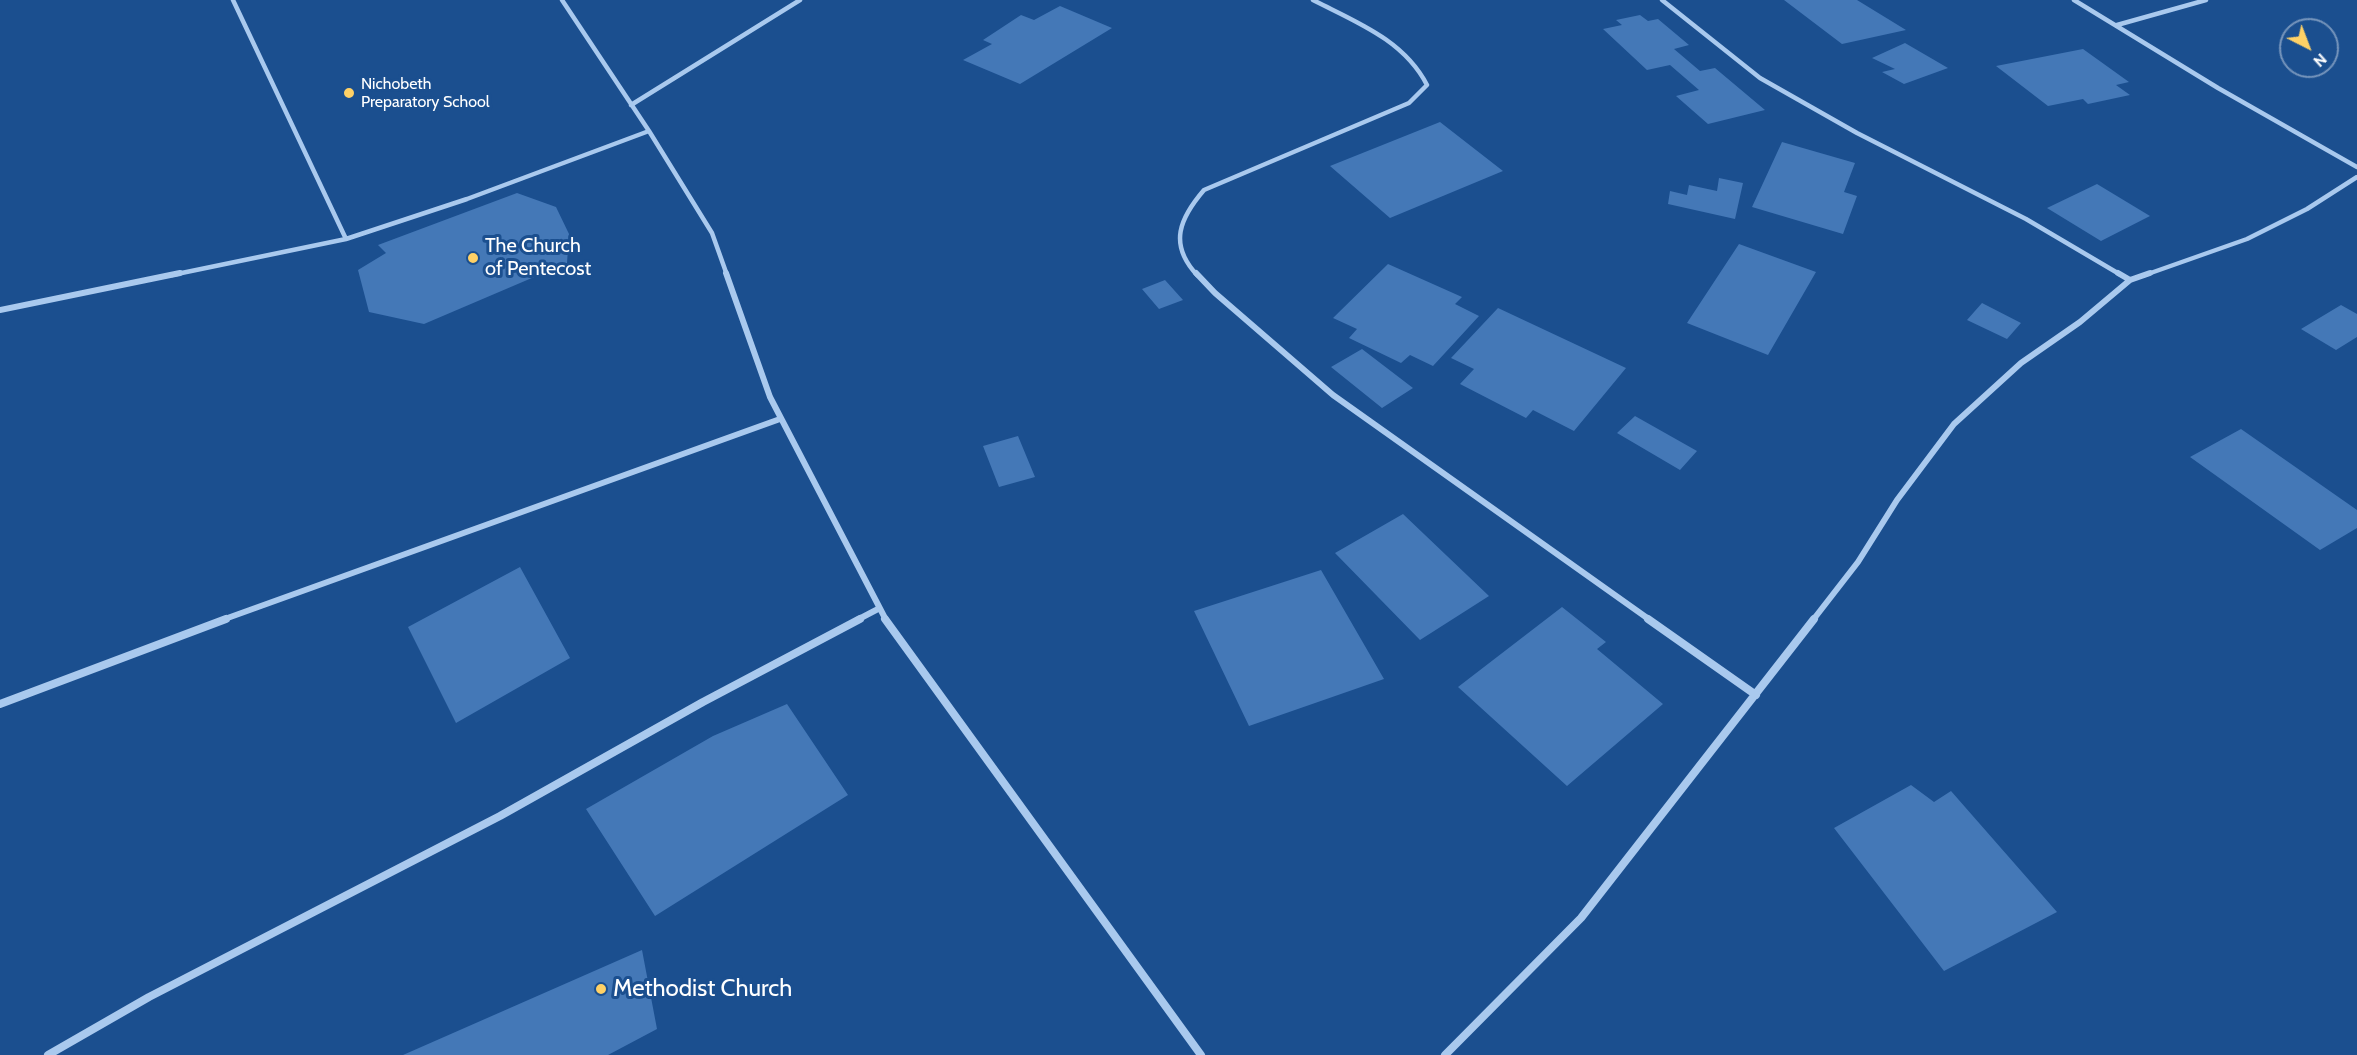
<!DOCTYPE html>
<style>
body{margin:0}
#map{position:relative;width:2357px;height:1055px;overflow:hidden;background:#1b4f8f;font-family:Cabin,sans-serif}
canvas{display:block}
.north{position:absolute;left:2279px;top:18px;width:60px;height:60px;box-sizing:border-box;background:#1b4f8f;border:2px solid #7695bc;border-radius:50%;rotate:138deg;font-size:16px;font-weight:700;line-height:24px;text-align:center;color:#fff}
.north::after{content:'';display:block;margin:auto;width:21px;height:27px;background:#ffd166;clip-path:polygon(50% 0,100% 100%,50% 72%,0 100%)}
</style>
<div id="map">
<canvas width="2357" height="1055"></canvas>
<div class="north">N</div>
</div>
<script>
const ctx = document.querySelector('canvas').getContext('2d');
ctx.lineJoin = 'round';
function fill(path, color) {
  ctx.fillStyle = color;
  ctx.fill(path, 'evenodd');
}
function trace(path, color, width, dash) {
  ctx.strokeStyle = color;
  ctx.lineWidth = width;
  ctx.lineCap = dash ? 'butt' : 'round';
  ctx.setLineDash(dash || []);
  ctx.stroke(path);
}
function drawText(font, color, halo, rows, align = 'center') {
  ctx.font = font + ' Cabin,sans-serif';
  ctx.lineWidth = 6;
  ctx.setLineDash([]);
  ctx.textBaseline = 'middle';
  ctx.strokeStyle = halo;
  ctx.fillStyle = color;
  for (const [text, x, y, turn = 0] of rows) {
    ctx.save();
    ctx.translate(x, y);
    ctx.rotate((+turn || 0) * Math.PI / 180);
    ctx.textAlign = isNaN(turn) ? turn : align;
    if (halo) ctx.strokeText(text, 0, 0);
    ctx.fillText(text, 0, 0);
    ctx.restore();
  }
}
const building = new Path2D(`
 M 1784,0 L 1857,0 L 1906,30 L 1842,44 Z
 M 1060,6 L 1112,28 L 1020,84 L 963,60 L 992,44 L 983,40 L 1021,15 L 1034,20 Z
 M 1640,15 L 1648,21 L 1658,19 L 1689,45 L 1674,49 L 1700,71 L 1715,68 L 1765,110 L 1708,124 L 1676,96 L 1699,90 L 1670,65 L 1647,70 L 1603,29 L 1622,25 L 1616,20 Z
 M 1905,43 L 1948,68 L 1904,84 L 1882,72 L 1895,69 L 1872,58 Z
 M 2083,49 L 2129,82 L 2116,85 L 2130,95 L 2088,104 L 2083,99 L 2048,106 L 1996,66 Z
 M 1440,122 L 1503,171 L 1390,218 L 1330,166 Z
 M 1782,142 L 1855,163 L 1844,192 L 1857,196 L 1843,234 L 1752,207 Z
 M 1719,178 L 1743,183 L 1735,219 L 1668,204 L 1670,191 L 1687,195 L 1689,185 L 1717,191 Z
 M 2097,184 L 2150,216 L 2101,241 L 2047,208 Z
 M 517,193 L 556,207 L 569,234 L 567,263 L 424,324 L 369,312 L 358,270 L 386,253 L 378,245 Z
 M 1739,244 L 1816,272 L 1768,355 L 1687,323 Z
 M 1388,264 L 1462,297 L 1455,304 L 1479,316 L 1433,366 L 1410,355 L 1401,363 L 1349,338 L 1357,329 L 1333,318 Z
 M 1165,280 L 1183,300 L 1159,309 L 1142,289 Z
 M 1982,303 L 2021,323 L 2007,339 L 1967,320 Z
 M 2341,305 L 2357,314 L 2357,337 L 2336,350 L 2301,329 Z
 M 1498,308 L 1626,368 L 1574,431 L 1533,410 L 1526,418 L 1460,384 L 1474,369 L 1451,358 Z
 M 1362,349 L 1413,388 L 1382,408 L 1331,367 Z
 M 1635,416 L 1697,451 L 1680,470 L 1617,433 Z
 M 2241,429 L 2357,510 L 2357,528 L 2320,550 L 2190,457 Z
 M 1018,436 L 1035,477 L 999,487 L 983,446 Z
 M 1403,514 L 1489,596 L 1420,640 L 1335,553 Z
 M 520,567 L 570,658 L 456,723 L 408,627 Z
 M 1321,570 L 1384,679 L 1249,726 L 1194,611 Z
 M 1562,607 L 1606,642 L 1597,649 L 1663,704 L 1567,786 L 1458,687 Z
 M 787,704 L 848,795 L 655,916 L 586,809 L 713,736 Z
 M 1911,785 L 1934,802 L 1951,791 L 2057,912 L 1944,971 L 1834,828 Z
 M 642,950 L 657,1029 L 608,1055 L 403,1055 Z`);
const minorFar2 = new Path2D(`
 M 233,0 L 346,239
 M 562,0 L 649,131 L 712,233 L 727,275
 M 1662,0 L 1760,78 L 1857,133 L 2026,219 L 2121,275
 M 2074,0 L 2218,88 L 2357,167
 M 2117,25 L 2206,0
 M 631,105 L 800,0
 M 172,275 L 346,239 L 467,199 L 649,131
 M 1197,275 C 1168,244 1180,218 1204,190 L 1409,103 L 1427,85 C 1404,40 1356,22 1313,0
 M 2145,275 L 2247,239 L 2307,209 L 2357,177`);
const minorFar1 = new Path2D(`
 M 726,273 L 770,397 L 886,620
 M 1196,273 L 1215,293 L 1333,395 L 1650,620
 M 2118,273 L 2130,280
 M 0,310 L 180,273
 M 222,620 L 780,419
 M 857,620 L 878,609
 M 1813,620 L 1858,562 L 1897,500 L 1954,424 L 2021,363 L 2080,322 L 2130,280 L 2150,273`);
const minor = new Path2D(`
 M 885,619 L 1201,1055
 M 1648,619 L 1756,695
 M 0,704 L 226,619
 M 48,1055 L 149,997 L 500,816 L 703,702 L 860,619
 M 1445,1055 L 1581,918 L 1814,619`);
const markers = [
 [349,93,6,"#ffd166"],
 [473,258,6,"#ffd166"],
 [601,989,6,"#ffd166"]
];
const farPoinames = [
 ["Nichobeth",361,84],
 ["Preparatory School",361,102]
];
const poiNames = [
 ["The Church",485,246],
 ["of Pentecost",485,269]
];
const nearPoinames = [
 ["Methodist Church",613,989]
];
fill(building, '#4478b7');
trace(minorFar2, '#a9c9ee', 4.5);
trace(minorFar1, '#a9c9ee', 6);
trace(minor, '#a9c9ee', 8);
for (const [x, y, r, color] of markers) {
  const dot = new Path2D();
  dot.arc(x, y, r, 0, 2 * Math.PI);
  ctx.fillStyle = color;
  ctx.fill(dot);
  trace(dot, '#1b4f8f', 2);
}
drawText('16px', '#fff', '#1b4f8f', farPoinames, 'left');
drawText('20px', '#fff', '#1b4f8f', poiNames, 'left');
drawText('24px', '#fff', '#1b4f8f', nearPoinames, 'left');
</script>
